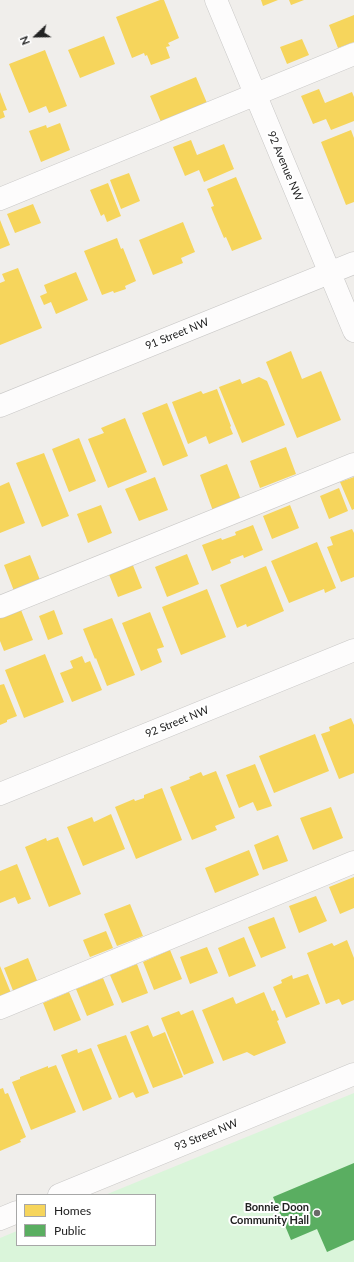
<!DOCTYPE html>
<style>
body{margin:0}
#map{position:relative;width:354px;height:1262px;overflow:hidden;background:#f0eeeb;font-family:Lato,sans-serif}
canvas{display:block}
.legend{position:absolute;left:16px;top:1194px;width:140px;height:52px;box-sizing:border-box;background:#fff;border:1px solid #a7a7a7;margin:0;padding:5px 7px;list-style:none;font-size:12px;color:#222}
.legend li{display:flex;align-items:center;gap:8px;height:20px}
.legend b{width:20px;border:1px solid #a7a7a7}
.north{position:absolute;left:16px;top:16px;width:40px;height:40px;-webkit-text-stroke:3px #fff;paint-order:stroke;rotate:248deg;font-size:11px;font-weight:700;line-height:16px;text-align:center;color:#222}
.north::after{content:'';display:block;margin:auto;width:14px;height:18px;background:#222;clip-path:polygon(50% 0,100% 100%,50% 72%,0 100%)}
</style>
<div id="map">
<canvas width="354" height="1262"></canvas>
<ul class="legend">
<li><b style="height:11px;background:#f6d55c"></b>Homes</li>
<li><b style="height:11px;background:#5aae61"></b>Public</li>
</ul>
<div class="north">N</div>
</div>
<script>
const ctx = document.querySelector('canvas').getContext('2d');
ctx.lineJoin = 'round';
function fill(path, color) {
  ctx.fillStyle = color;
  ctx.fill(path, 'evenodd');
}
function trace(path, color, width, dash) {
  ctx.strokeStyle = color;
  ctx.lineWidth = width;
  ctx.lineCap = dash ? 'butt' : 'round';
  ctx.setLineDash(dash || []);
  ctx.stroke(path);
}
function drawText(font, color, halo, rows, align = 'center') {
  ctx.font = font + ' Lato,sans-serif';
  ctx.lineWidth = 4;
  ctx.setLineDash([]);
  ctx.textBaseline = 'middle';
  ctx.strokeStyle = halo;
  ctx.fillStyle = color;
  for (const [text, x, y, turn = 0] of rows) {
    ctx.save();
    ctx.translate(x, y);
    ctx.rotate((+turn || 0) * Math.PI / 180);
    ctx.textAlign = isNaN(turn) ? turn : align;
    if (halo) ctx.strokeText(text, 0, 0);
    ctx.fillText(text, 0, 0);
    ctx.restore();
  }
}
const park = new Path2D(`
 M 354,1093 L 354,1262 L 0,1262 L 0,1238 L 17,1231 L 17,1245 L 155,1245 L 155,1195 L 105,1195 Z`);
const homes = new Path2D(`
 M 160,0 L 164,0 L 179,38 L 168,43 L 170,46 L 166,47 L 170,58 L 151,65 L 147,55 L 145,56 L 144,53 L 132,58 L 116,17 Z
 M 261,0 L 278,0 L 263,6 Z
 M 289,0 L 304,0 L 291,5 Z
 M 354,15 L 354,42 L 338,48 L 329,25 Z
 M 104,36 L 115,64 L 80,78 L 68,50 Z
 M 302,39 L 309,55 L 287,64 L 280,47 Z
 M 45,50 L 67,106 L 49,113 L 46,106 L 29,113 L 9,64 Z
 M 196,77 L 207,103 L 161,122 L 150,96 Z
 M 319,89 L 325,103 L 352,92 L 354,97 L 354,121 L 331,130 L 326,119 L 313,124 L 301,96 Z
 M 0,92 L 7,110 L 3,111 L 5,117 L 0,119 Z
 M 60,123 L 70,150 L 41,162 L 29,131 L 46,125 L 47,128 Z
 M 351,130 L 354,138 L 354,202 L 346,205 L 321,142 Z
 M 191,140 L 197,155 L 224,144 L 234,169 L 204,182 L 199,170 L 185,176 L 173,147 Z
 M 129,173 L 140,201 L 121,209 L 110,180 Z
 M 236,177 L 262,239 L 232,251 L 226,237 L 224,238 L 213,212 L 211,207 L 214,206 L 207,189 Z
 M 108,183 L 121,216 L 107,222 L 104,214 L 101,216 L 90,190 Z
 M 33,204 L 41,223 L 15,233 L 7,214 Z
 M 0,220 L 10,245 L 0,249 Z
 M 183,222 L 195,252 L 181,258 L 183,263 L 153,275 L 139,240 Z
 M 117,238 L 121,249 L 123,248 L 136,281 L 125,286 L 126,289 L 114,293 L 113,291 L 102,295 L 84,251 Z
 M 18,268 L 42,328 L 0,345 L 0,283 L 5,281 L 2,274 Z
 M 76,272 L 88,300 L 56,314 L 51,302 L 44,305 L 40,296 L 47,293 L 44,285 Z
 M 291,351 L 302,379 L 321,371 L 341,420 L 297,438 L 266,362 Z
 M 259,377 L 267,381 L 285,425 L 242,443 L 219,387 L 240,379 L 242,384 Z
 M 217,389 L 231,426 L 230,427 L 233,434 L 209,444 L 206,436 L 188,444 L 172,402 L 201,391 L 203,394 Z
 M 167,403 L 188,456 L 163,466 L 142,413 Z
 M 125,418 L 147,472 L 108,488 L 88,439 L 104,433 L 101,428 Z
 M 79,438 L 96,481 L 69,492 L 52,449 Z
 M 286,447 L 296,474 L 260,488 L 250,461 Z
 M 44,453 L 69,516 L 42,527 L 16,463 Z
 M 227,464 L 241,500 L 213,511 L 200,475 Z
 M 155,477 L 168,510 L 139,521 L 125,489 Z
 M 354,477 L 354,509 L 352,510 L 340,482 Z
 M 9,482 L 25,523 L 0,533 L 0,486 Z
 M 339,488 L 348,511 L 329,519 L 320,496 Z
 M 101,505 L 112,533 L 88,543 L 77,514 Z
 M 290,505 L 299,528 L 272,539 L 263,516 Z
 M 253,525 L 263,550 L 244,558 L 243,555 L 230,560 L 231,563 L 212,571 L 202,545 L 221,538 L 222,540 L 236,535 L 235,532 Z
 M 352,529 L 354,533 L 354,577 L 341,582 L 327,547 L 333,545 L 330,537 Z
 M 317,542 L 336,588 L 325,593 L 324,589 L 289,603 L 271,561 Z
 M 187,554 L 199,584 L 167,597 L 155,567 Z
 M 30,555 L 40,580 L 14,591 L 4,565 Z
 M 132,563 L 142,588 L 118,597 L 108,572 Z
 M 266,566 L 284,611 L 247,627 L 246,624 L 237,628 L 220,585 Z
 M 207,589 L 226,637 L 181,655 L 162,607 Z
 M 21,610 L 33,640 L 4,651 L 0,641 L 0,618 Z
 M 54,610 L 63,634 L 48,640 L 39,616 Z
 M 150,612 L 164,647 L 157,649 L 162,662 L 141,671 L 122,623 Z
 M 112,618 L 135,675 L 107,686 L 96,658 L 95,659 L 83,629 Z
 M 45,654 L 64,702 L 24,718 L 5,670 Z
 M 82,656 L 85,663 L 90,661 L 102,690 L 72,702 L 60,673 L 73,668 L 70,661 Z
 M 4,684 L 17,716 L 7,720 L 7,722 L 0,725 L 0,685 Z
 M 351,718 L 354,725 L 354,773 L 339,779 L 321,734 L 330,731 L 329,727 Z
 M 315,734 L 329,771 L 274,793 L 259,756 Z
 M 255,764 L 272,806 L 257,811 L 253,802 L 239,808 L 226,775 Z
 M 216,771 L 235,818 L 215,826 L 217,830 L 192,840 L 170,787 L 190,779 L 189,777 L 201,772 L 203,776 Z
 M 162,788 L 182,840 L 136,859 L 115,807 L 134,799 L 135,801 L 144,798 L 144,795 Z
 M 331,807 L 343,838 L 313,850 L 300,818 Z
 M 111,814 L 125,849 L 83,866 L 67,827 L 92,817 L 94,822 Z
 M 278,835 L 288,861 L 263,870 L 254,845 Z
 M 58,837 L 81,894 L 49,907 L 25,847 L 46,838 L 47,841 Z
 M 249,850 L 259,875 L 215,893 L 205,868 Z
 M 17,864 L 31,899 L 18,904 L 15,897 L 0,903 L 0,871 Z
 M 354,877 L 354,908 L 340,914 L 329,887 Z
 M 316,896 L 327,921 L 299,933 L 289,906 Z
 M 130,904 L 143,936 L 117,946 L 104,914 Z
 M 274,917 L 286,948 L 261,958 L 248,927 Z
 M 106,931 L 113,948 L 90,957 L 83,940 Z
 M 244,937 L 256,966 L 229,977 L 218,948 Z
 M 347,940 L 354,958 L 354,1000 L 342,1005 L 339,999 L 326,1004 L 307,953 L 332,943 L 334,946 Z
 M 207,947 L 218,973 L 190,984 L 180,957 Z
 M 170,950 L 182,979 L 154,990 L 143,962 Z
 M 28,958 L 38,983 L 14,993 L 4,968 Z
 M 137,964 L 148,993 L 122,1003 L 110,975 Z
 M 0,966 L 11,993 L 0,997 Z
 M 308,974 L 320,1004 L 286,1018 L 273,987 L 282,983 L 281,980 L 292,975 L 293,979 Z
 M 103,978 L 114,1005 L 87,1016 L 76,989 Z
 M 69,992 L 81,1020 L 54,1031 L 43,1003 Z
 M 264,992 L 272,1011 L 275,1010 L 279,1020 L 277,1021 L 286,1043 L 254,1056 L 247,1052 L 223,1061 L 202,1010 L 233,997 L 236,1004 Z
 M 193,1010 L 214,1063 L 184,1075 L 161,1018 L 179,1011 L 181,1015 Z
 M 148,1025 L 153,1037 L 165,1032 L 183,1077 L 153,1088 L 130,1032 Z
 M 126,1035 L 149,1093 L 136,1098 L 133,1092 L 119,1098 L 97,1045 Z
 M 91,1048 L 112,1099 L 83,1111 L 61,1055 L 77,1049 L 78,1053 Z
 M 56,1065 L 76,1112 L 31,1130 L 12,1082 L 20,1079 L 20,1077 L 48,1066 L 48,1068 Z
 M 3,1088 L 5,1094 L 8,1093 L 26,1137 L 20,1140 L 21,1142 L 0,1151 L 0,1089 Z`);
const public = new Path2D(`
 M 354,1163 L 354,1240 L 327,1252 L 317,1229 L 291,1240 L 273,1197 Z`);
const minor = new Path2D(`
 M 216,0 L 354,331
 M 0,199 L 354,54
 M 0,406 L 354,263
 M 0,607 L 354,464
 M 0,794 L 354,650
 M 0,1008 L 354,862
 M 59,1195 L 354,1074
 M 0,1219 L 17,1212`);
const markers = [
 [317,1213,4,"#6a6968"]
];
const streetNames = [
 ["92 Avenue NW",285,166,67],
 ["91 Street NW",177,334,-22],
 ["92 Street NW",177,722,-22],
 ["93 Street NW",206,1135,-22]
];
const poiNames = [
 ["Bonnie Doon",309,1207],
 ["Community Hall",309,1220]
];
fill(park, '#daf5da');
fill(homes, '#f6d55c');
fill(public, '#5aae61');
trace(minor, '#c9c8c7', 23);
trace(minor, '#fdfcfc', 22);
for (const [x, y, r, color] of markers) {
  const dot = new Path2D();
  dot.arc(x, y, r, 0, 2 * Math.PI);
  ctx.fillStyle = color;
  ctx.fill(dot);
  trace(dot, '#fff', 1.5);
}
drawText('11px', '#222', '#fff', streetNames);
drawText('bold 11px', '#222', '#fff', poiNames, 'right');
</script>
